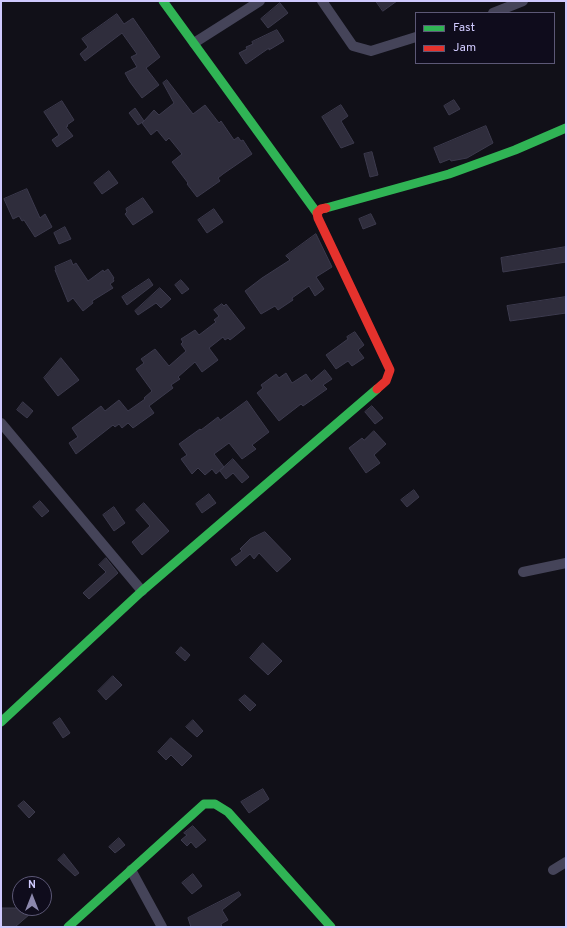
<!DOCTYPE html>
<style>
body{margin:0}
#map{position:relative;width:567px;height:928px;overflow:hidden;background:#111018;font-family:Overpass,sans-serif}
canvas{display:block}
.frame{position:absolute;inset:0;border:2px solid #cfc9fd;pointer-events:none}
.legend{position:absolute;left:415px;top:12px;width:140px;height:52px;box-sizing:border-box;background:#0f0c1c;border:1px solid #5c5876;margin:0;padding:5px 7px;list-style:none;font-size:12px;color:#cfc9fd}
.legend li{display:flex;align-items:center;gap:8px;height:20px}
.legend b{width:20px;border:1px solid #5c5876}
.north{position:absolute;left:12px;top:876px;width:40px;height:40px;box-sizing:border-box;background:#0f0c1c;border:1px solid #5c5876;border-radius:50%;rotate:0deg;font-size:11px;font-weight:700;line-height:16px;text-align:center;color:#cfc9fd}
.north::after{content:'';display:block;margin:auto;width:14px;height:18px;background:#8c88ad;clip-path:polygon(50% 0,100% 100%,50% 72%,0 100%)}
</style>
<div id="map">
<canvas width="567" height="928"></canvas>
<div class="frame"></div>
<ul class="legend">
<li><b style="height:5px;background:#30b455"></b>Fast</li>
<li><b style="height:5px;background:#e5322d"></b>Jam</li>
</ul>
<div class="north">N</div>
</div>
<script>
const ctx = document.querySelector('canvas').getContext('2d');
ctx.lineJoin = 'round';
function fill(path, color) {
  ctx.fillStyle = color;
  ctx.fill(path, 'evenodd');
}
function trace(path, color, width, dash) {
  ctx.strokeStyle = color;
  ctx.lineWidth = width;
  ctx.lineCap = dash ? 'butt' : 'round';
  ctx.setLineDash(dash || []);
  ctx.stroke(path);
}
const building = new Path2D(`
 M 376,1 L 397,1 L 383,11 Z
 M 280,3 L 288,13 L 268,28 L 261,19 Z
 M 117,14 L 124,24 L 133,18 L 160,57 L 146,68 L 159,85 L 142,98 L 130,82 L 125,73 L 137,67 L 131,57 L 137,54 L 122,33 L 85,61 L 80,54 L 88,47 L 82,39 Z
 M 277,30 L 284,41 L 269,50 L 269,48 L 246,64 L 239,53 L 247,49 L 246,47 L 253,44 L 252,42 Z
 M 167,80 L 193,114 L 205,105 L 219,123 L 221,121 L 234,140 L 238,137 L 241,141 L 243,140 L 252,154 L 223,174 L 218,178 L 220,181 L 197,197 L 187,184 L 188,183 L 172,162 L 182,154 L 169,138 L 166,141 L 157,130 L 151,135 L 142,123 L 144,121 L 138,125 L 129,113 L 135,108 L 144,121 L 154,110 L 159,115 L 174,103 L 163,83 Z
 M 454,100 L 460,109 L 449,115 L 444,106 Z
 M 62,101 L 74,120 L 67,125 L 68,126 L 66,127 L 73,136 L 57,147 L 52,140 L 59,135 L 44,112 Z
 M 341,105 L 348,116 L 341,121 L 354,143 L 341,148 L 322,117 Z
 M 486,126 L 493,143 L 467,158 L 451,161 L 450,159 L 440,163 L 434,148 Z
 M 372,152 L 378,175 L 370,177 L 364,154 Z
 M 109,171 L 118,183 L 102,194 L 94,183 Z
 M 27,189 L 40,218 L 45,214 L 52,227 L 35,237 L 24,220 L 22,221 L 19,216 L 13,219 L 4,199 Z
 M 143,198 L 153,212 L 133,225 L 125,214 L 127,212 L 126,209 Z
 M 214,209 L 223,222 L 207,233 L 198,220 Z
 M 371,214 L 376,224 L 363,229 L 359,219 Z
 M 65,227 L 71,239 L 59,244 L 54,233 Z
 M 316,234 L 332,267 L 316,277 L 324,289 L 315,296 L 309,286 L 292,298 L 293,300 L 278,310 L 275,306 L 261,314 L 245,291 L 262,278 L 290,260 L 286,256 Z
 M 566,247 L 566,262 L 503,272 L 501,258 Z
 M 71,260 L 73,265 L 76,263 L 88,281 L 103,270 L 104,272 L 108,269 L 114,278 L 113,279 L 114,281 L 110,284 L 113,288 L 92,301 L 93,303 L 83,311 L 73,298 L 68,302 L 55,270 L 56,270 L 55,267 Z
 M 149,279 L 153,285 L 127,305 L 122,297 Z
 M 181,280 L 189,289 L 182,294 L 175,285 Z
 M 160,288 L 171,299 L 161,308 L 156,303 L 138,315 L 135,311 Z
 M 566,297 L 566,313 L 510,321 L 507,306 Z
 M 222,304 L 224,306 L 226,304 L 245,328 L 230,340 L 228,338 L 225,340 L 223,337 L 209,348 L 218,360 L 202,372 L 195,362 L 178,377 L 180,379 L 171,385 L 173,388 L 149,406 L 154,413 L 133,428 L 128,423 L 122,428 L 119,424 L 115,427 L 113,425 L 76,454 L 69,443 L 78,437 L 72,428 L 101,406 L 105,411 L 119,400 L 128,411 L 145,399 L 144,398 L 152,391 L 136,369 L 144,363 L 141,359 L 155,349 L 169,366 L 186,351 L 181,344 L 183,342 L 181,339 L 195,330 L 199,335 L 216,322 L 214,320 L 219,316 L 214,310 Z
 M 355,332 L 364,345 L 358,350 L 364,358 L 352,366 L 348,361 L 336,369 L 326,355 L 348,339 L 347,337 Z
 M 61,358 L 79,380 L 58,396 L 44,378 Z
 M 325,370 L 332,379 L 323,385 L 327,389 L 303,406 L 301,404 L 279,421 L 257,393 L 263,388 L 261,385 L 276,374 L 279,378 L 286,373 L 292,383 L 306,374 L 311,381 Z
 M 247,401 L 269,432 L 252,445 L 256,449 L 242,459 L 229,443 L 214,454 L 224,467 L 216,474 L 212,469 L 205,475 L 198,468 L 192,474 L 181,459 L 187,455 L 179,444 L 200,429 L 201,430 L 218,417 L 220,420 Z
 M 23,402 L 33,411 L 27,418 L 17,410 Z
 M 372,406 L 383,418 L 375,424 L 365,412 Z
 M 374,431 L 386,444 L 374,455 L 380,463 L 366,473 L 349,448 L 362,438 L 364,440 Z
 M 233,459 L 249,477 L 242,483 L 233,473 L 226,479 L 220,471 Z
 M 414,490 L 419,497 L 407,507 L 401,500 Z
 M 209,494 L 216,503 L 202,513 L 196,504 Z
 M 40,501 L 49,511 L 42,517 L 33,507 Z
 M 144,503 L 169,531 L 142,555 L 132,542 L 150,526 L 136,510 Z
 M 114,507 L 125,523 L 114,531 L 103,515 Z
 M 265,532 L 291,559 L 277,572 L 259,553 L 254,559 L 250,554 L 236,566 L 231,559 L 242,551 L 240,549 L 250,539 Z
 M 106,558 L 118,573 L 89,599 L 83,593 L 106,572 L 99,565 Z
 M 263,643 L 282,661 L 268,675 L 250,658 Z
 M 181,647 L 190,655 L 185,661 L 176,653 Z
 M 113,676 L 122,685 L 106,700 L 98,691 Z
 M 245,695 L 256,705 L 250,711 L 239,700 Z
 M 60,718 L 70,733 L 63,738 L 53,723 Z
 M 193,720 L 203,731 L 197,737 L 186,727 Z
 M 171,738 L 192,756 L 182,766 L 171,755 L 166,760 L 158,752 Z
 M 263,789 L 269,799 L 249,813 L 241,802 Z
 M 24,801 L 35,812 L 29,818 L 18,806 Z
 M 193,826 L 206,840 L 196,848 L 191,842 L 187,846 L 181,840 L 187,835 L 184,833 Z
 M 119,838 L 125,845 L 115,853 L 109,847 Z
 M 64,854 L 79,873 L 75,876 L 58,860 Z
 M 193,874 L 202,886 L 192,894 L 182,883 Z
 M 239,892 L 241,895 L 222,910 L 228,920 L 221,924 L 222,927 L 191,927 L 188,918 Z
 M 1,908 L 37,908 L 15,927 L 1,927 Z`);
const street = new Path2D(`
 M 322,1 L 353,46 L 371,51 L 416,37
 M 493,13 L 523,1
 M 194,43 L 260,1
 M 1,423 L 142,591
 M 523,572 L 566,563
 M 131,870 L 162,927
 M 553,870 L 566,862`);
const fast = new Path2D(`
 M 163,1 L 317,213
 M 326,208 L 449,174 L 515,150 L 566,128
 M 1,722 L 142,591 L 377,389
 M 68,927 L 204,804 L 215,804 L 228,812 L 331,927`);
const jam = new Path2D(`
 M 326,208 L 321,209 L 317,213 L 318,218 L 390,370 L 386,381 L 377,389`);
fill(building, '#2f2d3c');
trace(building, '#3c3a4d', 1);
trace(street, '#454459', 10);
trace(fast, '#30b455', 9);
trace(jam, '#e5322d', 9);
</script>
